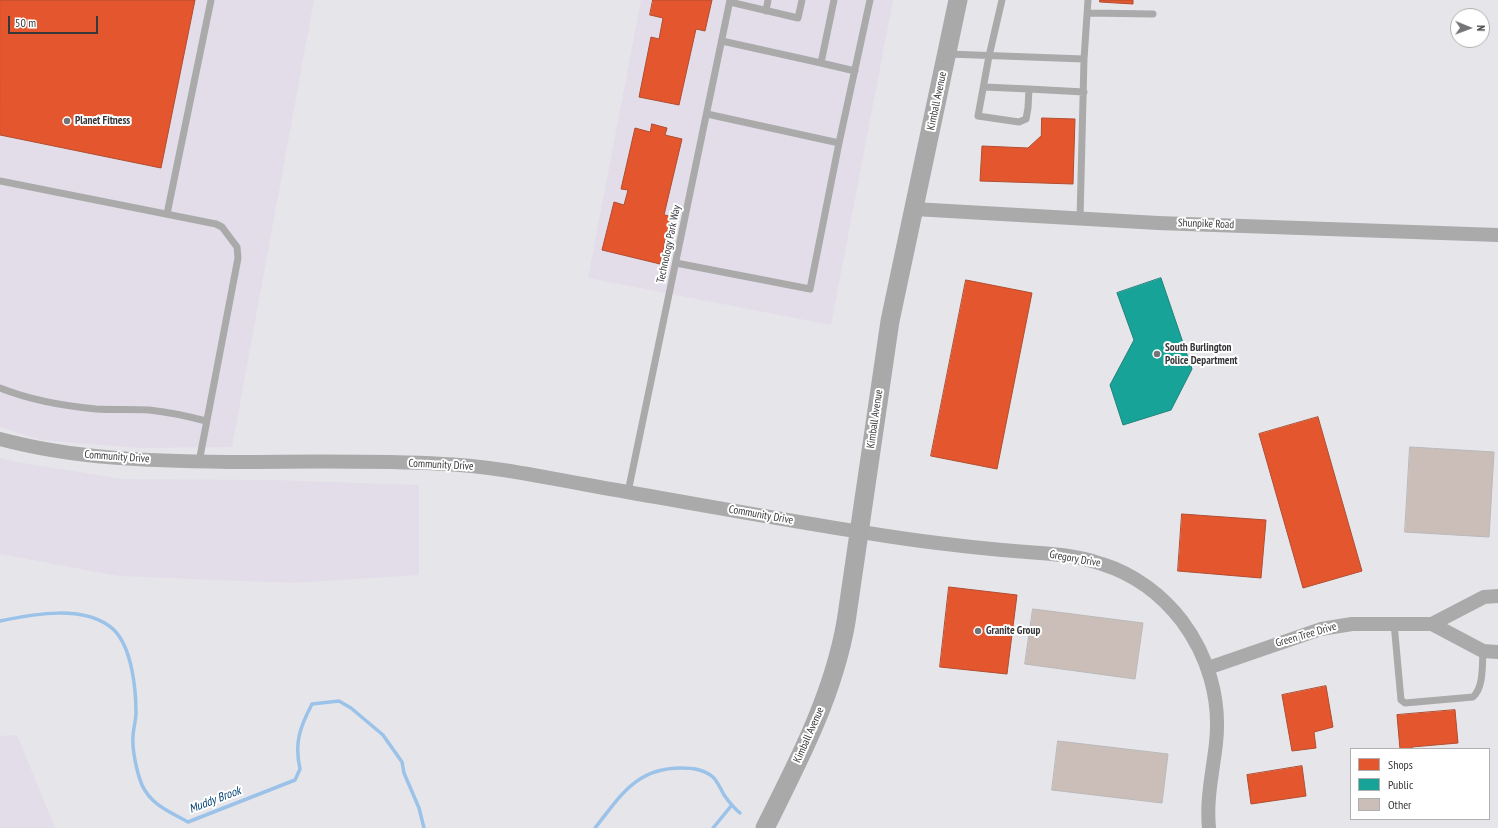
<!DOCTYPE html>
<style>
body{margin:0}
#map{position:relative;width:1498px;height:828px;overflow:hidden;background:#e6e5e9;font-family:"PT Sans Narrow",sans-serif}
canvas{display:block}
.legend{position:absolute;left:1350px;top:748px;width:140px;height:72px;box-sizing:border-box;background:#fff;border:1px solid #afafb0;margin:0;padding:5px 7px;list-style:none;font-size:12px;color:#373639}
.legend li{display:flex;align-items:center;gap:8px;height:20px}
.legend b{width:20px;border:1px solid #afafb0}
.north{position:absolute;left:1450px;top:8px;width:40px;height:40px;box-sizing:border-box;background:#fff;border:1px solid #afafb0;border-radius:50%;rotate:91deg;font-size:11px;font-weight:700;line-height:16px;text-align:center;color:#373639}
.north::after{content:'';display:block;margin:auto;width:14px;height:18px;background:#747377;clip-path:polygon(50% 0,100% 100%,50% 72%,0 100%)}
.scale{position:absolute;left:8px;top:16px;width:90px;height:18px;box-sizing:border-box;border:2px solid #373639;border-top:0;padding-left:5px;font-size:12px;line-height:14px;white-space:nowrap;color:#373639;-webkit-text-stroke:3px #fff;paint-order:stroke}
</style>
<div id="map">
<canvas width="1498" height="828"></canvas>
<ul class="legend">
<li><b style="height:11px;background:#e4572e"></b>Shops</li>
<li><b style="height:11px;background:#17a398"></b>Public</li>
<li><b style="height:11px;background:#cbbeb8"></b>Other</li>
</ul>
<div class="north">N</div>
<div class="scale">50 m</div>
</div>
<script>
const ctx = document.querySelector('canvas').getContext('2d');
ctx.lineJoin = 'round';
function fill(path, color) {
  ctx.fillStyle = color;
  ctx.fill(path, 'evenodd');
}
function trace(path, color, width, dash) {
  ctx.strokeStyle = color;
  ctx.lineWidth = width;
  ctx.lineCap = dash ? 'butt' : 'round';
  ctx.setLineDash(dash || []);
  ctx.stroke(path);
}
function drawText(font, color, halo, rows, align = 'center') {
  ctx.font = font + ' "PT Sans Narrow",sans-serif';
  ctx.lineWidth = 4;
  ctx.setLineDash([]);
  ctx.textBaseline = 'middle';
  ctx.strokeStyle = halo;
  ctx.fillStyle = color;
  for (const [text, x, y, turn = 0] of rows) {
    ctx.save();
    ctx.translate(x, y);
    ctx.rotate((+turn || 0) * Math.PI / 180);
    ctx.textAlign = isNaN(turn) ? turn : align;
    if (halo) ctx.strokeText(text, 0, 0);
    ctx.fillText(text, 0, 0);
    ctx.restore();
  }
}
const commercial = new Path2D(`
 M 0,0 L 314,0 L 232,447 L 140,448 L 89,444 L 41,440 L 0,427 Z
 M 641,0 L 893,0 L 831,325 L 588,278 Z
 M 0,458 L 11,461 L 122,479 L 274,480 L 419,485 L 419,575 L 293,583 L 118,576 L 0,554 Z
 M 17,735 L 55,828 L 0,828 L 0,736 Z`);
const shops = new Path2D(`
 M 0,0 L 195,0 L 161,168 L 0,135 Z
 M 653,0 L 712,0 L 705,31 L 696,29 L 679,105 L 639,97 L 651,37 L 659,39 L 663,18 L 650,15 Z
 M 1100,0 L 1133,0 L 1133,4 L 1100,2 Z
 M 1042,118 L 1075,119 L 1073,184 L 980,181 L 982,146 L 1028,148 L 1041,136 Z
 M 652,124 L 667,128 L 665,135 L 682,139 L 664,215 L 671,216 L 660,264 L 602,250 L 614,202 L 624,205 L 628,190 L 621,189 L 635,128 L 650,132 Z
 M 966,280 L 1032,293 L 997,469 L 931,456 Z
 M 1318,417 L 1362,571 L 1303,588 L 1259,434 Z
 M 1182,514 L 1266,520 L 1261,578 L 1178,571 Z
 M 949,587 L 1017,595 L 1007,674 L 940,667 Z
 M 1326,686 L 1333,727 L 1314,732 L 1316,748 L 1292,751 L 1282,695 Z
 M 1455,710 L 1458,743 L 1412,747 L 1412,749 L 1400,749 L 1397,715 Z
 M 1302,766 L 1306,796 L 1251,804 L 1247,775 Z`);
const public = new Path2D(`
 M 1161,278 L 1192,369 L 1171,410 L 1123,425 L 1110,385 L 1134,340 L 1117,293 Z`);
const stream = new Path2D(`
 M 0,621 C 33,614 86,604 114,630 C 132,648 136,689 136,713 C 136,721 133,729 133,737 C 132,750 137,773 142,785 C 151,805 170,812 188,822 L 295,780 L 300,769 C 294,743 300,727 312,704 L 339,701 L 351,708 L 383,735 L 402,762 L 404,773 L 419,808 L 424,828
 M 595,828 C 620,797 635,768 681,768 C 692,768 703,769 713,777 C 717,781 721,789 724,795 C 729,802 734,808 740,813
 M 713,828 L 731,806`);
const building = new Path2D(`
 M 1410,447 L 1494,452 L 1489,537 L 1405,532 Z
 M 1033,609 L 1143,623 L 1135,679 L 1025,664 Z
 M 1058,741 L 1168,754 L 1162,803 L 1052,790 Z`);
const service = new Path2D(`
 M 1002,0 L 989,56 L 978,116 L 1019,122 L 1026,119 L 1028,108 L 1029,89 L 1084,92
 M 730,2 L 798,18 L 802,0
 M 766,11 L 768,0
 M 1088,13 L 1153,14
 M 722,41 L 821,63 L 834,0
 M 948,54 L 1084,59 L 1080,219
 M 1084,59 L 1088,0
 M 821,63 L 855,71
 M 984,87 L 1029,89
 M 707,114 L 839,143 L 870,0
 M 0,181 L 216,224 L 222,227 L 237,247 L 238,258 L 199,462
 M 167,214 L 211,0
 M 676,263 L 810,289 L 839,143
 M 0,388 C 30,400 64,406 96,409 C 114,410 131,409 149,410 C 168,412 187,416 206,421
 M 628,492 L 730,0
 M 1394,623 L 1401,700 L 1405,703 L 1473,697 C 1484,687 1482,665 1483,651`);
const minor = new Path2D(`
 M 914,209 L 1158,223 L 1498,235
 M 0,439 C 74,459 151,461 228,462 C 299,462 371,460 443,464 C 495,466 547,478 599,487 C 690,503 782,520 874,534 C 917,541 960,546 1002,550 C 1035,553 1070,553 1102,564 C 1134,574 1162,595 1182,621 C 1208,656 1221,699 1216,743 C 1213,771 1206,799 1209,828
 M 1432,624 L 1484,597 L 1498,596
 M 1208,668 L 1321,629 L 1352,624 L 1432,624 L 1483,651 L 1498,652`);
const secondary = new Path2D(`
 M 765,828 C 798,762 833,696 846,622 L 890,321 L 958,0`);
const markers = [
 [67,121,4,"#747377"],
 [1157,354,4,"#747377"],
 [978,631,4,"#747377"]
];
const streetNames = [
 ["Kimball Avenue",937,101,-78],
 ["Shunpike Road",1206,224,2],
 ["Technology Park Way",669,244,-78],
 ["Kimball Avenue",875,419,-82],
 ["Community Drive",117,457,4],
 ["Community Drive",441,465,3],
 ["Community Drive",761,515,10],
 ["Gregory Drive",1075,559,10],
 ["Green Tree Drive",1306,635,-16],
 ["Kimball Avenue",809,735,-66]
];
const poiNames = [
 ["Planet Fitness",75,121],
 ["South Burlington",1165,348],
 ["Police Department",1165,361],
 ["Granite Group",986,631]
];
const waterNames = [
 ["Muddy Brook",215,800,-21]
];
fill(commercial, '#e3ddea');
fill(shops, '#e4572e');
trace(shops, '#b04d31', 1);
fill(public, '#17a398');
trace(public, '#21827c', 1);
trace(stream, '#9bc2e9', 3.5);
fill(building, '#cbbeb8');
trace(building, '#b9b8b9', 1);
trace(service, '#abaaaa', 7);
trace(minor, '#abaaaa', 14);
trace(secondary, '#aaa9aa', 19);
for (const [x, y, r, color] of markers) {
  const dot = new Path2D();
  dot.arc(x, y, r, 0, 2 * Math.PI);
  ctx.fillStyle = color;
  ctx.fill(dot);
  trace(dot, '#fff', 1.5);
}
drawText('11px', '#373639', '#fff', streetNames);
drawText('bold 11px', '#373639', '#fff', poiNames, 'left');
drawText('italic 12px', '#004273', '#fff', waterNames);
</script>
